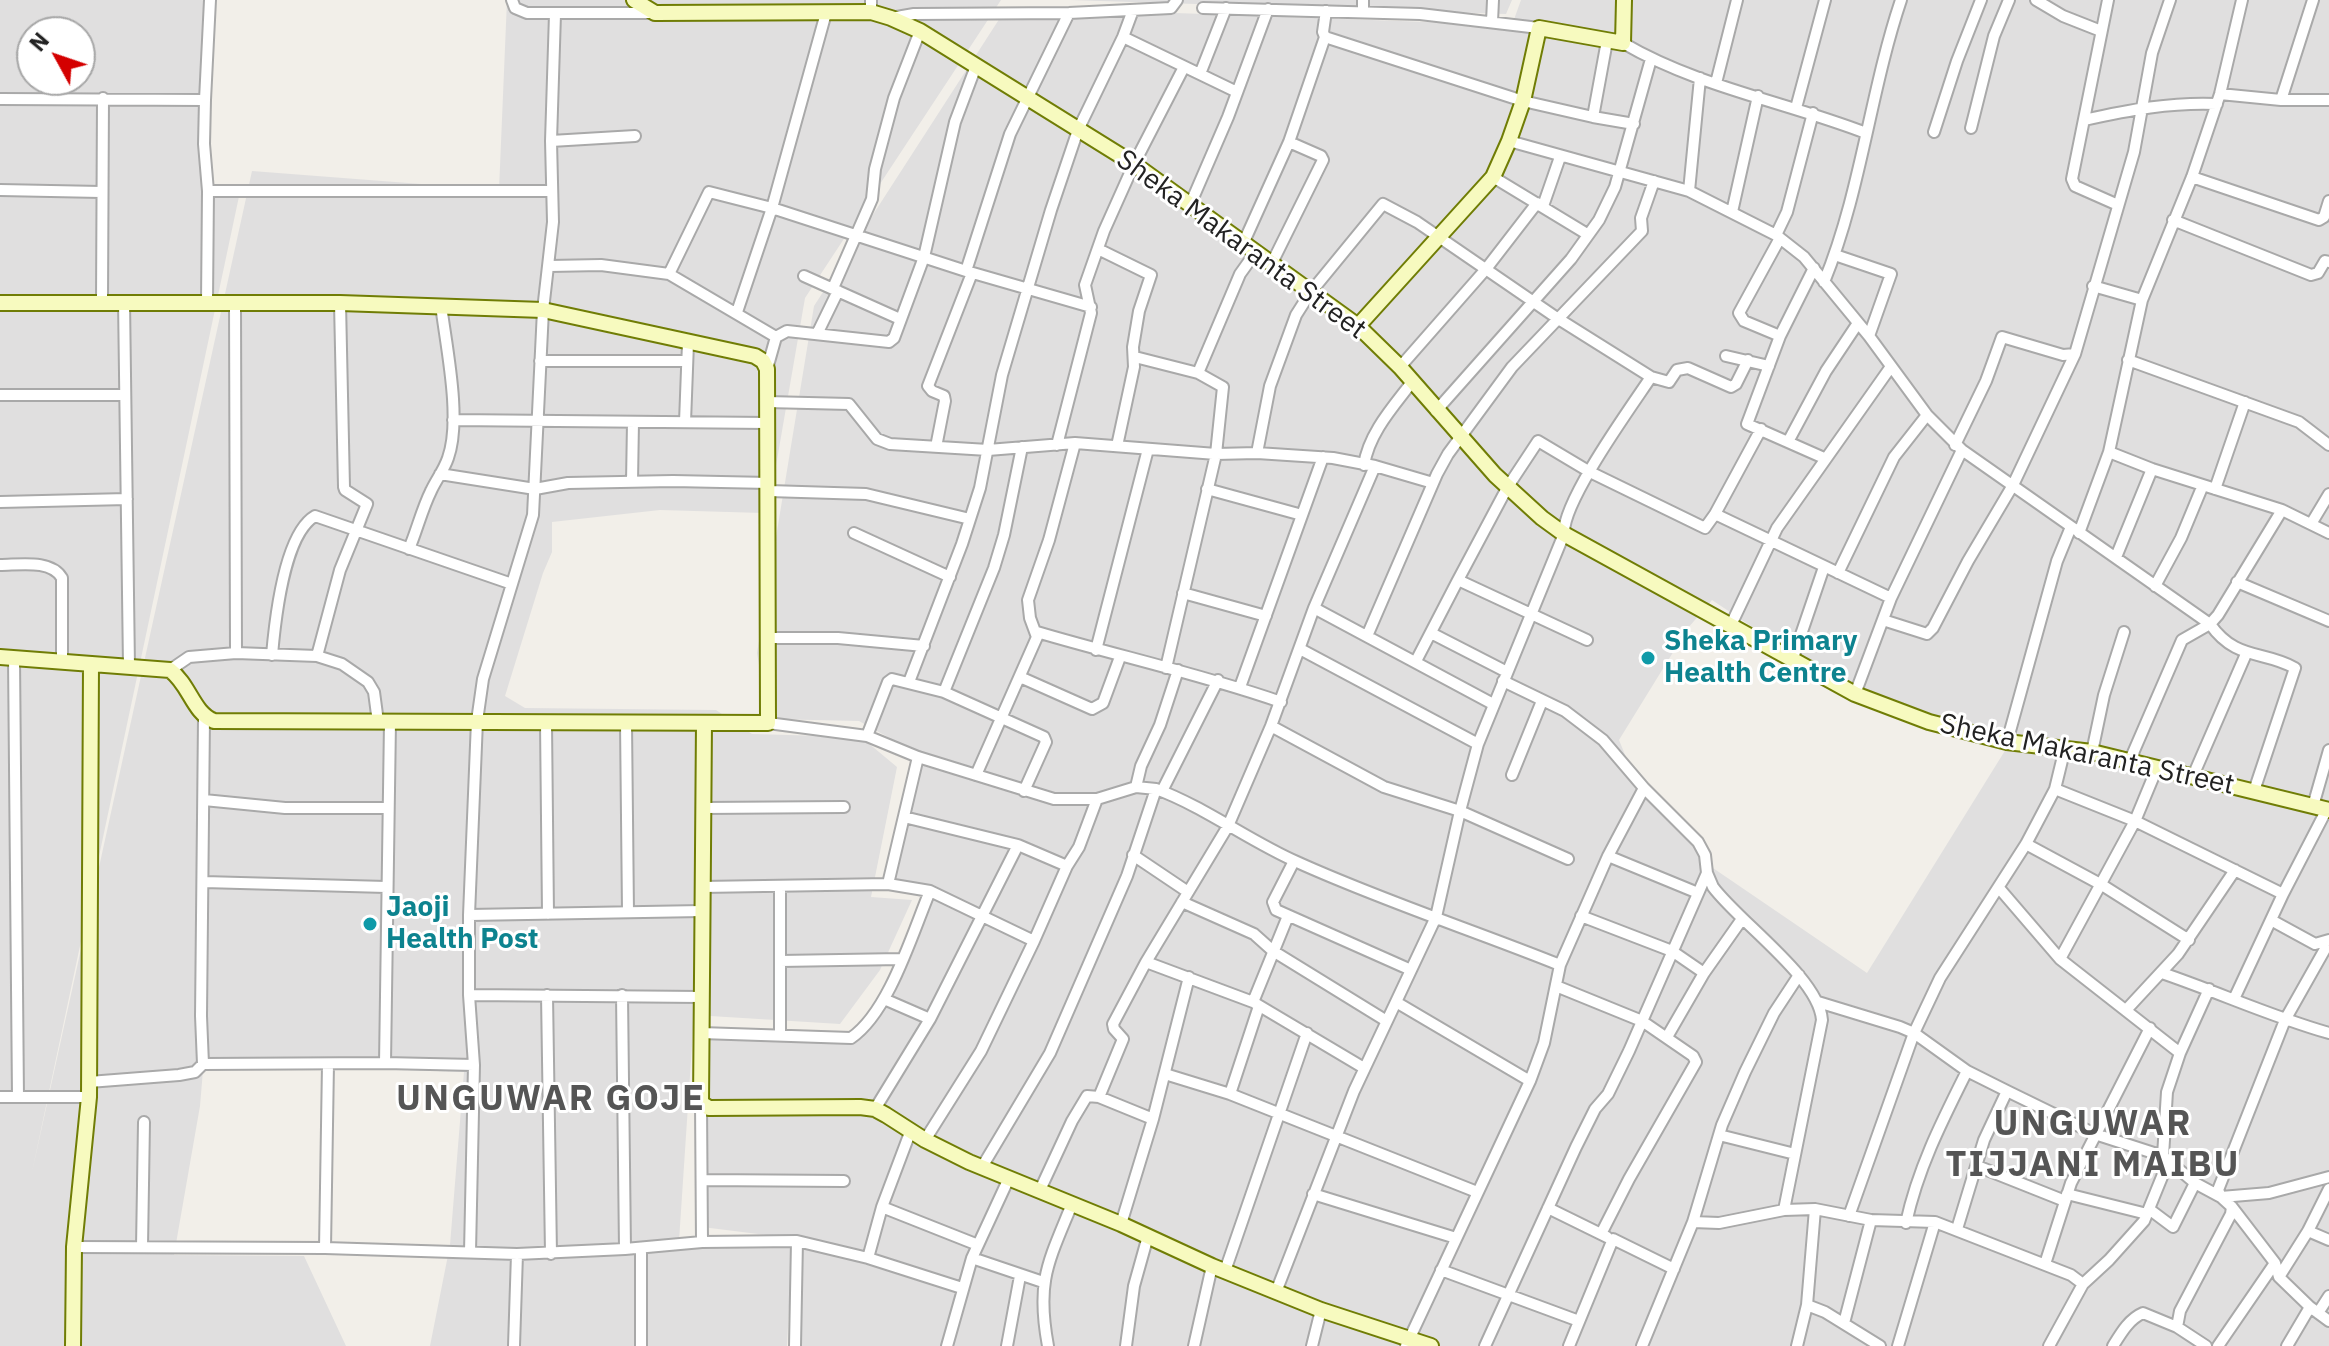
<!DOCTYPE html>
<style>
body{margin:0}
#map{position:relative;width:2329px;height:1346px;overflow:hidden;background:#f2efe9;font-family:"IBM Plex Sans",sans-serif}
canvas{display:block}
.north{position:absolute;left:16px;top:16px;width:80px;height:80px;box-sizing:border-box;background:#fff;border:2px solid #a7a7a7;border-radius:50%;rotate:310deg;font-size:22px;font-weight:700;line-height:32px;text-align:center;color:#222}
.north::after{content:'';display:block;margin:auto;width:28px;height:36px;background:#d40000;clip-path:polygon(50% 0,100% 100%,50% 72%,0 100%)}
</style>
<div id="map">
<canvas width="2329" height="1346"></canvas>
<div class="north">N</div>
</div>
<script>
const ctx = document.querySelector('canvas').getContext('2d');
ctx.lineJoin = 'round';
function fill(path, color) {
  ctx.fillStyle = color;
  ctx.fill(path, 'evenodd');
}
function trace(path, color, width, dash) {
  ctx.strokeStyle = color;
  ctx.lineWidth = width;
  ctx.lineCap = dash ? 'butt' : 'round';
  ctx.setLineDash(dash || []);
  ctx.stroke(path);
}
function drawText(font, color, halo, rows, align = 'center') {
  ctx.font = font + ' "IBM Plex Sans",sans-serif';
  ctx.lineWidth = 6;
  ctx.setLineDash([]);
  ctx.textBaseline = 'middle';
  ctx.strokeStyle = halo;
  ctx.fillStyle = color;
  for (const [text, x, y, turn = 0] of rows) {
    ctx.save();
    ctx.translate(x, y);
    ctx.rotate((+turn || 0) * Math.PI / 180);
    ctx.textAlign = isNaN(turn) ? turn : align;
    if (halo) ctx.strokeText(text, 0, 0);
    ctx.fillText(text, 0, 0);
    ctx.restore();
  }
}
const residential = new Path2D(`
 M 0,0 L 202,0 L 213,5 L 205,186 L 241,187 L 32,1172 L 252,171 L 499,190 L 507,0 L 1001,0 L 805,298 L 773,483 L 763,513 L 660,510 L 552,522 L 552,552 L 543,573 L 505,696 L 525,708 L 716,710 L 752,734 L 861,737 L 897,767 L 871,897 L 912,900 L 880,970 L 840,1024 L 694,1015 L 679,1241 L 792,1248 L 787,1346 L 430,1346 L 450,1245 L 464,1072 L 406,1070 L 203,1070 L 200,1106 L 174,1255 L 304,1256 L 346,1346 L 0,1346 ZM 32,32 L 80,32 L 80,80 L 32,80 Z
 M 1070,0 L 1512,0 L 1506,14 Z
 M 1521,0 L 2329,0 L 2329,1346 L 797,1346 L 798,1239 L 702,1227 L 704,1037 L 844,1043 L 889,991 L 928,895 L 890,877 L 920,755 L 859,721 L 768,719 L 757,653 L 814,306 L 1007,7 L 1512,25 ZM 1712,600 L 1854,695 L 2006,749 L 1867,973 L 1710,866 L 1635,779 L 1619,740 L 1688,628 Z`);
const street = new Path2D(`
 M 512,0 L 515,8 L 527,13 L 653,13
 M 2036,0 L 2063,16 L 2101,31
 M 2108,0 L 2072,179 L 2075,186 L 2118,205
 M 1203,8 L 1420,14 L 1539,28
 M 1326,11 L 1323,32 L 1325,37 L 1523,101 L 1593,117 L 1607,41
 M 871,12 L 871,0
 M 1363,12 L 1363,0
 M 891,18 L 914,14 L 1069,13 L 1171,8 L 1177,0
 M 1492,22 L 1493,0
 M 1123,37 L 1237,92
 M 1623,43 C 1698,87 1786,102 1866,133
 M 1200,74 L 1226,8
 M 1700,78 L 1689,191 L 1776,235 L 1804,257 L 1869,336 L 1927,415 L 1962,450 L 2210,624 C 2236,661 2263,650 2295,668 L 2254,791
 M 1716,83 L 1737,0
 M 2220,94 L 2281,100 L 2329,100
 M 0,99 L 205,100
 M 2281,100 L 2313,0
 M 1796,108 L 1825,0
 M 1593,117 L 1634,124
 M 2084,120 C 2129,110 2171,102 2217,104
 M 1971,128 L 1994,36 L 2009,0
 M 1934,132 L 1957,61 L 1981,0
 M 551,141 L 635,136
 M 1509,141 L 1689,191
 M 1493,177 L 1587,234
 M 2192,177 L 2319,220 L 2324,217 L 2329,201
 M 0,190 L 101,192
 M 208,191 L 552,191
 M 1190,205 L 1228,117 L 1268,9
 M 1543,206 L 1560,157
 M 1732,212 L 1758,96
 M 2173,220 L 2311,275 L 2318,273 L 2325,261 L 2329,262
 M 1776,235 L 1787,212 L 1813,113
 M 1780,238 L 1739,313 L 1744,321 L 1780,336
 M 1243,244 L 1289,142 L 1325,37
 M 1098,249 L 1151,275 L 1139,311 L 1133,347 L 1134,367 L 1117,446
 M 1835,255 L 1891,274 L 1869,336
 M 1271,265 L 1323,160 L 1321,156 L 1289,142
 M 550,266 L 601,265 L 669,274 L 776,337
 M 1814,268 L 1780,336 L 1747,424 L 1824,458
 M 966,271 L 1010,134 L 1069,13
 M 669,274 L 709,192 L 772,208 L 966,271 L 1091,307
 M 804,276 L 900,319
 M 1824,282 C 1861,192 1870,92 1901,0
 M 2093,286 L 2142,300
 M 833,288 L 872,199 L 875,169 L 894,98 L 920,31
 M 102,301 L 103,98
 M 124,301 L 129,666
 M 207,301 L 208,191 L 204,144 L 205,100 L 210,0
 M 235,302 L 236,653
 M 737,312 L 772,208 L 826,13
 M 818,332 L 838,291
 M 1726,356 L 1769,366
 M 1135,357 L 1198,373 L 1223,387 L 1216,454 L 1166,668
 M 2128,360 L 2299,422 L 2329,445
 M 540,361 L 687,361
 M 1400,367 L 1486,269 L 1537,203
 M 767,369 L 776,337 L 787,331 L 889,342 L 894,338 L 924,257 L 955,122 L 976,66
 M 1198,373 L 1240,274 L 1255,253
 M 0,395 L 125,395
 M 767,402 L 849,404 L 877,439 L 890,444 L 988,450 L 1075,443 L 1216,454 L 1257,453 L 1333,458 L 1375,466 L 1433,483
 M 1436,411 L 1571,259 L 1599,220 L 1615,187 L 1651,59
 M 453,420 L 768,423
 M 685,422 L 688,343
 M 1761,429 L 1715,514 L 1891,598
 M 1789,440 L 1826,371 L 1858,323
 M 1057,445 L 1091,313 L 1085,285 L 1104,231 L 1134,164 L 1184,67
 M 1955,445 L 1986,381 L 2002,337 L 2063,355 L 2075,354
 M 936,447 L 945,401 L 944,396 L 932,391 L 928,386 L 972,273
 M 2109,452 L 2152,469 L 2282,510 L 2329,533
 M 1257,453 L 1270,386 L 1296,315 L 1310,293 L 1383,204 L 1417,222 L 1557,318 L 1651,377 L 1669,382 L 1677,370 L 1688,368 L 1731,387 L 1736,384 L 1748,360
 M 1364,465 C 1369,433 1393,407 1412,382
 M 440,474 L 535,489 L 568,483 L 673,481 L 769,483
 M 632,482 L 633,422
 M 1207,489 L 1302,515
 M 2215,489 L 2245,402
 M 769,491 L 866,494 L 970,519
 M 0,502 L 127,499
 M 2311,524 L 2329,494
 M 854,533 L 950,577
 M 2079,533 L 2109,452 L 2142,300 L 2192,177 L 2220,94 L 2242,0
 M 409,549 C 417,530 422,509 431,491 C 436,480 444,470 448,458 C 462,419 446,346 441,305
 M 2116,557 L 2152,469
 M 0,565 C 19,565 51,559 62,578 L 62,661
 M 1838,573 L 1894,457 L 1927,415
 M 1458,580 L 1507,488 L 1538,441 L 1590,472 L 1705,528 L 1715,514
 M 2237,582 L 2329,621
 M 2155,586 L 2181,538 L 2203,485
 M 1183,593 L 1266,616
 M 1314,608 L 1493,704
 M 1883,620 L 1927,634 L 1933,628 L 1968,561 L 2013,485 L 2075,354 L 2134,152 L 2152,53 L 2170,0
 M 1730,627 L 1777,528 L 1890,368
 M 1037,632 C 1118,656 1201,674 1281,702
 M 1431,633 L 1507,672
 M 1367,636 L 1437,474 L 1448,454 L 1512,367 L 1642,231 L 1641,218 L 1654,181
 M 768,638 L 838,638 L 924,646
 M 1300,649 L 1478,744
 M 1096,650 L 1148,449
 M 272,655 C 275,621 284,534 315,516 L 512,584
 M 317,656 L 340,570 L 367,504 L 345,490 L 344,487 L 340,303
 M 14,658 L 18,1097
 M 1416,661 L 1458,580 L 1587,640
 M 1792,661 L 1824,567
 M 170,670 L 189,657 L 236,653 L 317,656 L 342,664 L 368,682 L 374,692 L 378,722
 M 1020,677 L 1092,709 L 1103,703 L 1120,657
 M 1503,681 L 1565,711 L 1603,740 L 1644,788 L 1698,842 L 1705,855 L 1707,873 L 1713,887 C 1739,922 1819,978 1822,1020 L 1784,1210
 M 909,682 L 962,544 L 980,488 L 1002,375 L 1051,210 L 1078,130 L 1123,37 L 1133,10
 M 1240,687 L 1323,457
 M 944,692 L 994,568 L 1004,535 L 1022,447
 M 1855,694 L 1891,598 L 1962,450
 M 546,723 L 548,914
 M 626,723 L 628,912
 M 768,723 L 867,736 L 918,757 L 1054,799 L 1097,799 L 1136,787 L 1156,789 C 1203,806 1251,842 1297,862 C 1383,901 1473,930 1560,965
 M 1271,726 L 1384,787 L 1460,811 L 1478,744 L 1564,534 C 1562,502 1631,407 1651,377
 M 867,736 L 888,682 L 892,679 L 944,692 L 1044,737 L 1046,742 L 1024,791
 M 2007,742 L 2057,561 L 2071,527
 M 2092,752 L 2104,695 L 2124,632
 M 2130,760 L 2182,640 L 2210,624 L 2218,615 L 2282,510
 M 976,775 L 1037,637 L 1030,618 L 1028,600 L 1049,540 L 1075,443
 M 1512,775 L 1542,701
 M 2193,776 L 2246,654
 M 1136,787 L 1141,766 L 1160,725 L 1178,670
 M 2055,789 L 2135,821 L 2283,894
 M 1162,791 L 1218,680
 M 204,800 L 285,808 L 388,808
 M 2313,806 L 2329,750
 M 703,808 L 844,807
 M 904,817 L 1018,845 L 1067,866
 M 2026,844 L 2102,885 L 2189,940
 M 1133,855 L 1188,892
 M 1608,856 L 1698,893
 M 1294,861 L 1273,902 L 1276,910 L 1411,970
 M 204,882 L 386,887
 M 888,884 L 918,757
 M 702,887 L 888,884 L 930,891 L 1034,941
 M 1999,888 L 2060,959 L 2180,1053
 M 1182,902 L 1254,934 L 1273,951 L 1385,1020
 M 469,915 L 702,911
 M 1581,916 L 1672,951 L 1704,973
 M 2271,920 L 2315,944 L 2329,940
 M 2329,942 L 2285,1020 L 2218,1190 L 2221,1197 L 2269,1193 L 2329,1177
 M 2060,959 L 2135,821 L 2157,768
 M 780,961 L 901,959
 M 1146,962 L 1253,1002 L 1364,1068
 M 2162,973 C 2218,992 2272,1017 2329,1033
 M 1556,986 L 1642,1021 L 1693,1056 L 1696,1062 L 1629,1179 L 1601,1234
 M 2209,989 L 2180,1053 L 2167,1092 L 2163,1156 L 2195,1183 L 2221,1197 L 2232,1207 L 2275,1263 L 2279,1277 L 2310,1307 L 2329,1321
 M 469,995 L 701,997
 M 547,995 L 551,1254
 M 622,995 L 625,1249
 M 884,999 L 930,1019
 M 2234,999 L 2283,894 L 2327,809
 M 1253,1002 L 1288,916
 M 1396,1002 L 1530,1081
 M 1818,1002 L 1900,1027 L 1914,1033 L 1967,1071 L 2007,1091 L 2095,1134 L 2163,1156
 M 2127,1009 L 2178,954 L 2235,870
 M 701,1033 L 851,1038 C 889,1012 912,934 930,891
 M 780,1035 L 780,887
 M 1667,1037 L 1704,973 L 1742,919
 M 385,1063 L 390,722
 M 203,1064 L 385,1063 L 474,1065
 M 1165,1074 L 1230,1094 L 1477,1192
 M 89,1082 L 179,1075 L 195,1072 L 203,1064 L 201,1016 L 204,718
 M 1230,1094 L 1259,1006
 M 0,1097 L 89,1097
 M 1099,1097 L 1123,1039 L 1114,1029 L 1113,1024 L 1146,962 L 1228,826 L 1271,726 L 1314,608 L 1375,466
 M 701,1103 L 702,1242
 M 875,1109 L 930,1019 L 1018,845
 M 1719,1135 L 1795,1154
 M 925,1140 L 981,1051 L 1034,941 L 1067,866 L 1079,847 L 1097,799
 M 1977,1166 L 2065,1201
 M 982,1167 L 1050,1053 L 1127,876 L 1156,789
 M 702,1180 L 844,1181
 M 1040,1190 L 1072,1121 L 1087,1096 L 1099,1097 L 1153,1119
 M 1313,1194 L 1456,1238
 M 2067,1194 L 2147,1214
 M 882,1207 L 978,1245
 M 1548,1208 L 1607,1237
 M 2149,1209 L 2173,1227 L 2195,1183
 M 1849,1216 L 1914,1033 L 1940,978 L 2026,844 L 2055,789 L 2065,748
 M 1693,1222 L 1719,1223 L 1784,1210 L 1815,1209 L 1871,1220 L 1935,1222 L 2071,1275 L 2083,1284 L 2049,1346
 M 1906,1223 C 1918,1168 1942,1121 1967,1071
 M 1121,1224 L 1153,1119 L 1189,977
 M 1957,1229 L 1984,1140 L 2007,1091
 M 2308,1231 L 2329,1240
 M 74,1247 L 325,1248 L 517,1254 L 625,1249 L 702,1242 L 797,1241 L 868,1258 L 962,1288
 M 142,1247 L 144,1122
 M 325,1248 L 328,1064
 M 470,1252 L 474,1065 L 469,995 L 469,915 L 477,721 L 483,679 L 533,515 L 543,310 L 553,222 L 551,141 L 555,14
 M 868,1258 L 882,1207 L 911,1130
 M 972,1258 L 1043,1282
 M 2045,1264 L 2071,1183 L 2150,1028
 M 1441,1270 L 1579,1321
 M 1225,1271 L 1307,1033
 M 2279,1277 L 2308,1231 L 2329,1189
 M 2083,1284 L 2109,1260 L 2144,1221 L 2168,1162
 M 1276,1292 L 1354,1091 L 1436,917 L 1460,811 L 1568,859
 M 1807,1305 L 1825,1312 L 1880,1346
 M 2318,1313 L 2329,1296
 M 1844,1323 L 1871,1220
 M 2177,1327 L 2180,1311 L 2231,1214 L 2232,1207
 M 514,1346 L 517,1254
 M 641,1346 L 641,1248
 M 795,1346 L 797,1241
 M 947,1346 L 972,1258 L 1009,1178
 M 1007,1346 L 1020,1276
 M 1048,1346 C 1036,1281 1048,1263 1072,1204
 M 1126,1346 L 1134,1286 L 1148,1236
 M 1194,1346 L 1212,1266
 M 1312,1346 L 1321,1310
 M 1406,1346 L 1530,1081 L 1544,1043 L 1560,965 L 1608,856 L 1644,788
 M 1485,1346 L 1576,1147 L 1595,1109 L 1608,1094 L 1629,1051 L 1707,873
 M 1569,1346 L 1613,1239 L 1674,1269
 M 1642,1346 L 1693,1222 L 1722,1125 L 1745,1072 L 1774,1013 L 1799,975
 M 1797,1346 L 1807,1305 L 1815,1209
 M 1898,1346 L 1935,1222
 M 2113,1346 C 2121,1333 2129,1319 2143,1313 L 2177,1327 L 2206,1346
 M 2218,1346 L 2275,1263
 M 2287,1346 L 2310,1307`);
const secondary = new Path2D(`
 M 634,0 L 655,13 L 871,12 L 891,18 L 920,31 L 1134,164 L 1358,326 L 1400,367 L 1495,475 L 1542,518 L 1564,534 L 1855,694 L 1929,722 L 2007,742 L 2092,752 L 2329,810
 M 0,303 L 340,303 L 543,310 L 755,356 L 763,361 L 767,369 L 768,723 L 214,721 C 193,713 190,685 170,670 L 0,657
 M 1358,326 L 1493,177 L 1509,141 L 1523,101 L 1539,28 L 1623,43 L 1624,0
 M 704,723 L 701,1103 L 709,1108 L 860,1107 L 875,1109 L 886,1115 L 925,1140 L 969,1162 L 1121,1224 L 1212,1266 L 1321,1310 L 1431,1346
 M 73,1346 L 74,1247 L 89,1097 L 91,664`);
const markers = [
 [1648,658,8,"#0f9aa8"],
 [370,924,8,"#0f9aa8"]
];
const streetNames = [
 ["Sheka Makaranta Street",1241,245,36],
 ["Sheka Makaranta Street",2087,755,12]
];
const cultureNames = [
 ["Sheka Primary",1664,642],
 ["Health Centre",1664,674],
 ["Jaoji",386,908],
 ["Health Post",386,940]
];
const districtNames = [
 ["UNGUWAR GOJE",551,1100],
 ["UNGUWAR",2093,1125],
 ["TIJJANI MAIBU",2093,1166]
];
fill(residential, '#e0dfdf');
trace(street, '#a9a9a9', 14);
trace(secondary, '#707d05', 18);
trace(street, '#fff', 10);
trace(secondary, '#f7fabf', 14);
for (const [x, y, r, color] of markers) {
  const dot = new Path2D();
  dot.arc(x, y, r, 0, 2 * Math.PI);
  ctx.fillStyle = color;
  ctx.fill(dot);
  trace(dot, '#fff', 3);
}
drawText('28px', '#222', '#fff', streetNames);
drawText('bold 28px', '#0d838f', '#fff', cultureNames, 'left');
ctx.letterSpacing = '2px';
drawText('bold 36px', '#555', '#fff', districtNames);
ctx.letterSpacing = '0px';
</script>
